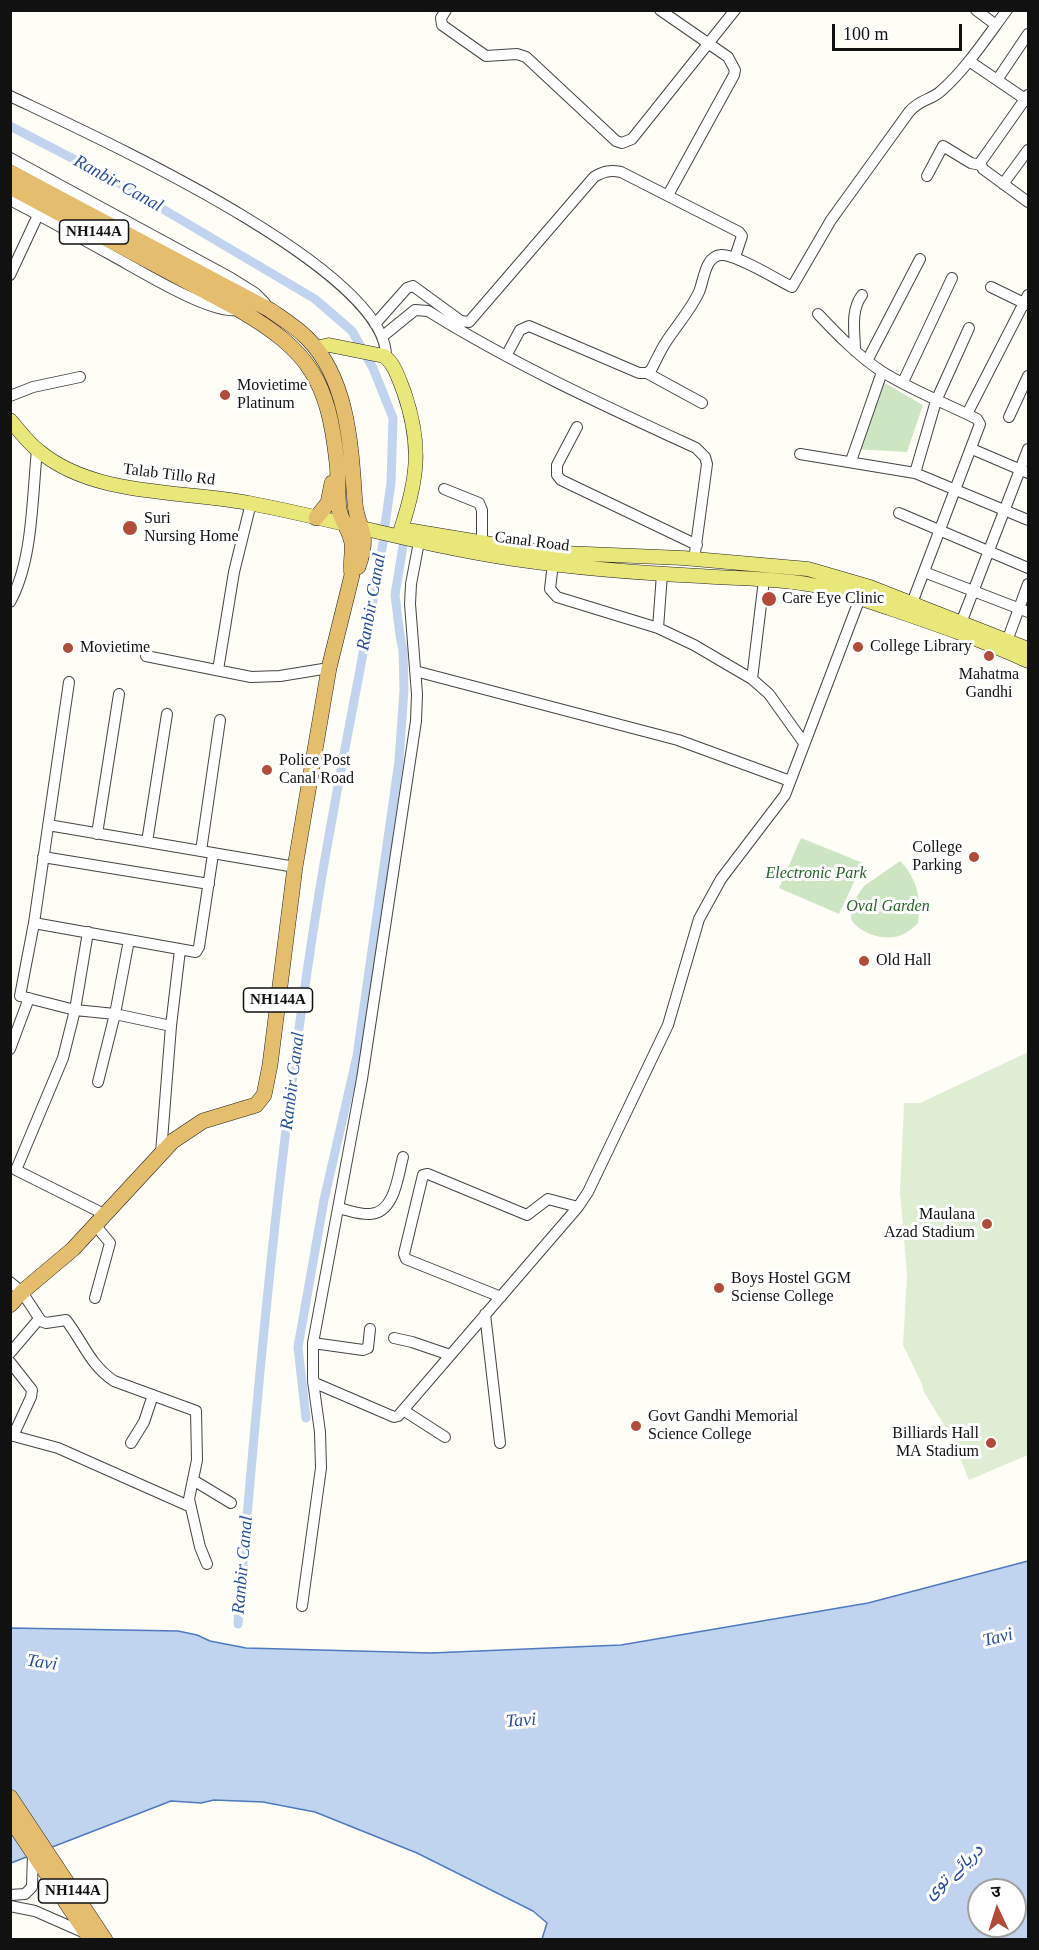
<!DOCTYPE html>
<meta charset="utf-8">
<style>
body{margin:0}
#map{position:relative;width:1039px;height:1950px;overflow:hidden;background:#fefef6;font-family:"Times New Roman","Noto Sans Devanagari",serif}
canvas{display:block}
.frame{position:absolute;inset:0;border:12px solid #111;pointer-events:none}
.north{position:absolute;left:967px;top:1878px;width:60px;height:60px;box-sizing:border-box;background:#fff;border:2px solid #a0a0a0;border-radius:50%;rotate:356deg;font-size:16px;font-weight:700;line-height:24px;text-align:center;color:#111}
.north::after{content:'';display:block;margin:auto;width:21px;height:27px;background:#b24b37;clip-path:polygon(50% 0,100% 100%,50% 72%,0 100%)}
.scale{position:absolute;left:832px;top:24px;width:130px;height:27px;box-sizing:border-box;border:3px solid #111;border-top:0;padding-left:8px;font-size:18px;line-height:21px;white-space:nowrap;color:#111;-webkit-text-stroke:4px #fff;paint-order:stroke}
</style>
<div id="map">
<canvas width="1039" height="1950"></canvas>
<div class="frame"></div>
<div class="north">उ</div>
<div class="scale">100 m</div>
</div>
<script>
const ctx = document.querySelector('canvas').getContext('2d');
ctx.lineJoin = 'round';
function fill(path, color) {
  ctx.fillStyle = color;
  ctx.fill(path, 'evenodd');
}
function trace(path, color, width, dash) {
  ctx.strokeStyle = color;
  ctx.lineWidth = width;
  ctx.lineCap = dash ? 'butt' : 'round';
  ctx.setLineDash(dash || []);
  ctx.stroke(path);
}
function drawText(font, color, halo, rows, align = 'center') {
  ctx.font = font + ' "Times New Roman",Vazirmatn,serif';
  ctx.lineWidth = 6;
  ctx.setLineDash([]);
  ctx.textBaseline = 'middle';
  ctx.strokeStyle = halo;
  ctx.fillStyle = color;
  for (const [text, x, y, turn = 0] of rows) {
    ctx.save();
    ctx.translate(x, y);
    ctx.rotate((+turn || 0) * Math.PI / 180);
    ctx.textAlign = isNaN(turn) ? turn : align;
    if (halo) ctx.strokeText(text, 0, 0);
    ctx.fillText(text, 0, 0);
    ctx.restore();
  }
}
const green = new Path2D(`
 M 876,378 L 923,405 L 907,452 L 853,449 Z
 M 801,838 L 863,863 L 839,914 L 779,888 Z
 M 900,861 C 917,878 922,900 918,923 C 904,938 889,941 870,934 C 861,930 856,927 851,919 L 852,903 L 864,886 Z`);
const pitch = new Path2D(`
 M 1028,1052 L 1028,1455 L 969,1480 L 953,1440 L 924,1392 L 921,1382 L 903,1345 L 907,1275 L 900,1192 L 904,1103 L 920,1103 Z`);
const water = new Path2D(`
 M 1028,1561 L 1028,1939 L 542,1939 L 547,1923 L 533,1911 L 417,1853 L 315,1812 L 263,1802 L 214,1800 L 201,1803 L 171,1801 L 11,1863 L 11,1628 L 178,1631 L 197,1635 L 210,1641 L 246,1648 L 431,1653 L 621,1645 L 868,1603 ZM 979,1890 L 1015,1890 L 1015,1926 L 979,1926 Z`);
const canal = new Path2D(`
 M 10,126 L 112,179 L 315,299 L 352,331 L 373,368 L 393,418 L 391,483 L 385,525
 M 306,1418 L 298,1347 L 324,1200 L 357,1056 L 399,761 L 404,690 L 403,650 L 400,635 L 395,595 L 403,546
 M 238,1624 C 258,1380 280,1136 319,894 C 338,777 363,661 383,543`);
const minor = new Path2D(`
 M 446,10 L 441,18 L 442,25 L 486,56 L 517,54 L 526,57 L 616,141 L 622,143 L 632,139 L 735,10
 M 660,10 L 728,57 L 735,70 L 734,75 L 668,195
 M 976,10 L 996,25
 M 969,61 L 1028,101
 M 997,80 L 1028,34
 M 1028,95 L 980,163 L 983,169 L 1028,202
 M 10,96 C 85,132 389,268 386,357
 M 10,158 L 231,278 L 255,293 L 265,303
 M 927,176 L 943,146 L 971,163 L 980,165
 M 1003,184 L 1028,150
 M 10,200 C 45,218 79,237 113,256 C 139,270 208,313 235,310
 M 10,275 L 38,215
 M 991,287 L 1028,305
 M 818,314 C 837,334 857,355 881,371 C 911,390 945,403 977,419 L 980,424 L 912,603
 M 375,324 L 407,288 L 413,286 L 461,321 L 469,322 L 594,177 C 604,171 610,170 621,172 L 739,232 L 742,236 L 735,257
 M 383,336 L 415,310 L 428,311 C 513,364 605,406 696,448 L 705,457 L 707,464 L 694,560
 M 855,351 C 855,332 850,311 862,295
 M 506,356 L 520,330 L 529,326 L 639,373 L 647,373 L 651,370 C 656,361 660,351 666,342 C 677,325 690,311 699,292 C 704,280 705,256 721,255 C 736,254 776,279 792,287 L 831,220 L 909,112 C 921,98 930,101 941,91 C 967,68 986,38 1007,10
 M 867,361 L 920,259
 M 647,373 L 702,403
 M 903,382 L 952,278
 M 10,396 L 33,387 L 80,377
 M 967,414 L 1028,295
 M 1009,417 L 1028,376
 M 577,427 L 557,465 L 557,475 L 561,480 L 697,545
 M 972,449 L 1028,473
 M 800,454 L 915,473 L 1028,520
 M 851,461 L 882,372
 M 915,473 L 936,401 L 969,328
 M 444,489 L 479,503 L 482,510 L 482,544
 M 899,513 L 1028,568
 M 419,542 L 411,584 L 410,604 L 417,694 L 416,721 L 362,1079 L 313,1343 L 313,1379 L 315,1383 L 394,1417 L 398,1416 L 578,1207 L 588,1192 L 668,1025 L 699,919 L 721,879 L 785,795 L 860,598
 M 553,563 L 550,589 L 557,597 L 658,628 L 694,645 L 752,679 L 769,694 L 804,743
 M 924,572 L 1028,612
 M 10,602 C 33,561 32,498 37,450
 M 961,623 L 1028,449
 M 658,628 L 662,574
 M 1007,641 L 1028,584
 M 146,656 L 251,677 L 280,676 L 329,668
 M 218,670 L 234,572 L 251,503
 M 415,671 L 678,740 L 790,781
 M 752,679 L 764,580
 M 69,682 L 34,923 L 20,996 L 75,1010 L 63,1058 L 16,1170 L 106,1215
 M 48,825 L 295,867
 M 97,834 L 119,694
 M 147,842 L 167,714
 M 201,851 L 220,720
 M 43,857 L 209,884
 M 34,923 L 196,952 L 199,947 L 213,854
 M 88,932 L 75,1010 L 115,1014 L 171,1026
 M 10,1049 L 29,998
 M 98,1082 L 115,1014 L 129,940
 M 161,1153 L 171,1026 L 180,950
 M 338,1208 C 348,1210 360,1215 370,1214 C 395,1213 398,1175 403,1157
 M 10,1282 L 22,1292 L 41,1321 L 46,1323 L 66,1320 C 83,1342 90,1365 114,1381 L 196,1411 L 197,1460 L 189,1499 L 200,1547 L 207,1564
 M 501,1297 L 406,1259 L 404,1254 L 423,1175 L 428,1174 L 527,1215 L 548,1199 L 578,1207
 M 95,1298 L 110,1243 L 96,1226
 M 485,1314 L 500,1443
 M 394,1338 L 412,1342 L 450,1355
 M 313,1343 L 363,1350 L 368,1348 L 370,1329
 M 10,1353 L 39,1319
 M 10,1362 L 32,1390 L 31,1397 L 13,1436
 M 403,1410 L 445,1437
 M 10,1435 L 58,1448 L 191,1507
 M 131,1443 L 144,1422 L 153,1395
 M 193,1480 L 231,1503
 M 302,1606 L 321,1468 L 320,1432 L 313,1381
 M 10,1895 L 25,1894 L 32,1887 L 33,1853
 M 10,1906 L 35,1911 L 85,1933`);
const major = new Path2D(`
 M 316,348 L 329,345 L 384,356 C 395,364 399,380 404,392 C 422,445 418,478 401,529 L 539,552 L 683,558 L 808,569 L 870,587 L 1028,649
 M 10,420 C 19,430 28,443 39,451 C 94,497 181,490 249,503 C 338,520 424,546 514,559 C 576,568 638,573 700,576 C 737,579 776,578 812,585 C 839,590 863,600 889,608 C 936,624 983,640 1028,661`);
const highway = new Path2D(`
 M 10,172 L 270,310 C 283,319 296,327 307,338 C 349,380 351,448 355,504 C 356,514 359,521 362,531 C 366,542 362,556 358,567
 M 10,187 L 238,309 C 310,351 328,380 337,463 C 339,478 337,493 339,509 C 341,521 350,530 352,543 C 353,554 350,564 352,575 L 329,668 L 295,867 L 270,1065 L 264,1095 L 256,1105 L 203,1121 L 173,1141 L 73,1249 L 22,1292 L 10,1305
 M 316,518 L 328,503 L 332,483
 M 10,1797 L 105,1940
 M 10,1818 L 91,1940`);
const markers = [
 [225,395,6,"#b24b37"],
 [130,528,8,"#b24b37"],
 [769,599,8,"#b24b37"],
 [858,647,6,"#b24b37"],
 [68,648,6,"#b24b37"],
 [989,656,6,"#b24b37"],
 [267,770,6,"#b24b37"],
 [974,857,6,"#b24b37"],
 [864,961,6,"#b24b37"],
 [987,1224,6,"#b24b37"],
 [719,1288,6,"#b24b37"],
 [636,1426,6,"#b24b37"],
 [991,1443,6,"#b24b37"]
];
const shields = [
 [94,232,69],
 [278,1000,69],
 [73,1891,69]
];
const shieldNames = [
 ["NH144A",94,232],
 ["NH144A",278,1000],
 ["NH144A",73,1891]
];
const poiNames = [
 ["Movietime",237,386],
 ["Platinum",237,404],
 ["Suri",144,519],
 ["Nursing Home",144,537],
 ["Care Eye Clinic",782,599],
 ["College Library",870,647],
 ["Movietime",80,648],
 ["Mahatma",989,675,"center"],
 ["Gandhi",989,693,"center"],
 ["Police Post",279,761],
 ["Canal Road",279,779],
 ["College",962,848,"right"],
 ["Parking",962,866,"right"],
 ["Old Hall",876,961],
 ["Maulana",975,1215,"right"],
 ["Azad Stadium",975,1233,"right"],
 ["Boys Hostel GGM",731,1279],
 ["Sciense College",731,1297],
 ["Govt Gandhi Memorial",648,1417],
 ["Science College",648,1435],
 ["Billiards Hall",979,1434,"right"],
 ["MA Stadium",979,1452,"right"]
];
const streetNames = [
 ["Talab Tillo Rd",169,475,7],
 ["Canal Road",532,542,7]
];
const parkNames = [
 ["Electronic Park",816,874],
 ["Oval Garden",888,907]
];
const waterNames = [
 ["Ranbir Canal",118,184,29],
 ["Ranbir Canal",372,602,-80],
 ["Ranbir Canal",293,1081,-83],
 ["Ranbir Canal",243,1565,-85],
 ["Tavi",998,1638,-14],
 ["Tavi",42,1663,8],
 ["Tavi",521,1721,-4],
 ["دریائے توی",954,1872,-42]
];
fill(green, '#cde6c2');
fill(pitch, '#dfeed3');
fill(water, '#c0d4f0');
trace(water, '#4f7abf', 1.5);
trace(canal, '#c0d4f0', 9);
trace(minor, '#444', 12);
trace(major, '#222', 15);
trace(highway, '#222', 16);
trace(minor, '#fff', 10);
trace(major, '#e9e67a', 14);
trace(highway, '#e4bd6d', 15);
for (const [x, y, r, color] of markers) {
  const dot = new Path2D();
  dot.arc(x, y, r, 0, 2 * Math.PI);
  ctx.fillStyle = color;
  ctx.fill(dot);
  trace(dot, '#fff', 2);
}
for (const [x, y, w] of shields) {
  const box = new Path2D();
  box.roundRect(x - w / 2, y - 12, w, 24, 4.5);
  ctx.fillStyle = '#fff';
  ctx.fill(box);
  trace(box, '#111', 1.5);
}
drawText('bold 15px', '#111', null, shieldNames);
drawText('16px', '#111', '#fff', poiNames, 'left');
drawText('16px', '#111', '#fff', streetNames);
drawText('italic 16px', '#276227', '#fff', parkNames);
drawText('italic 18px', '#274e96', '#fff', waterNames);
</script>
